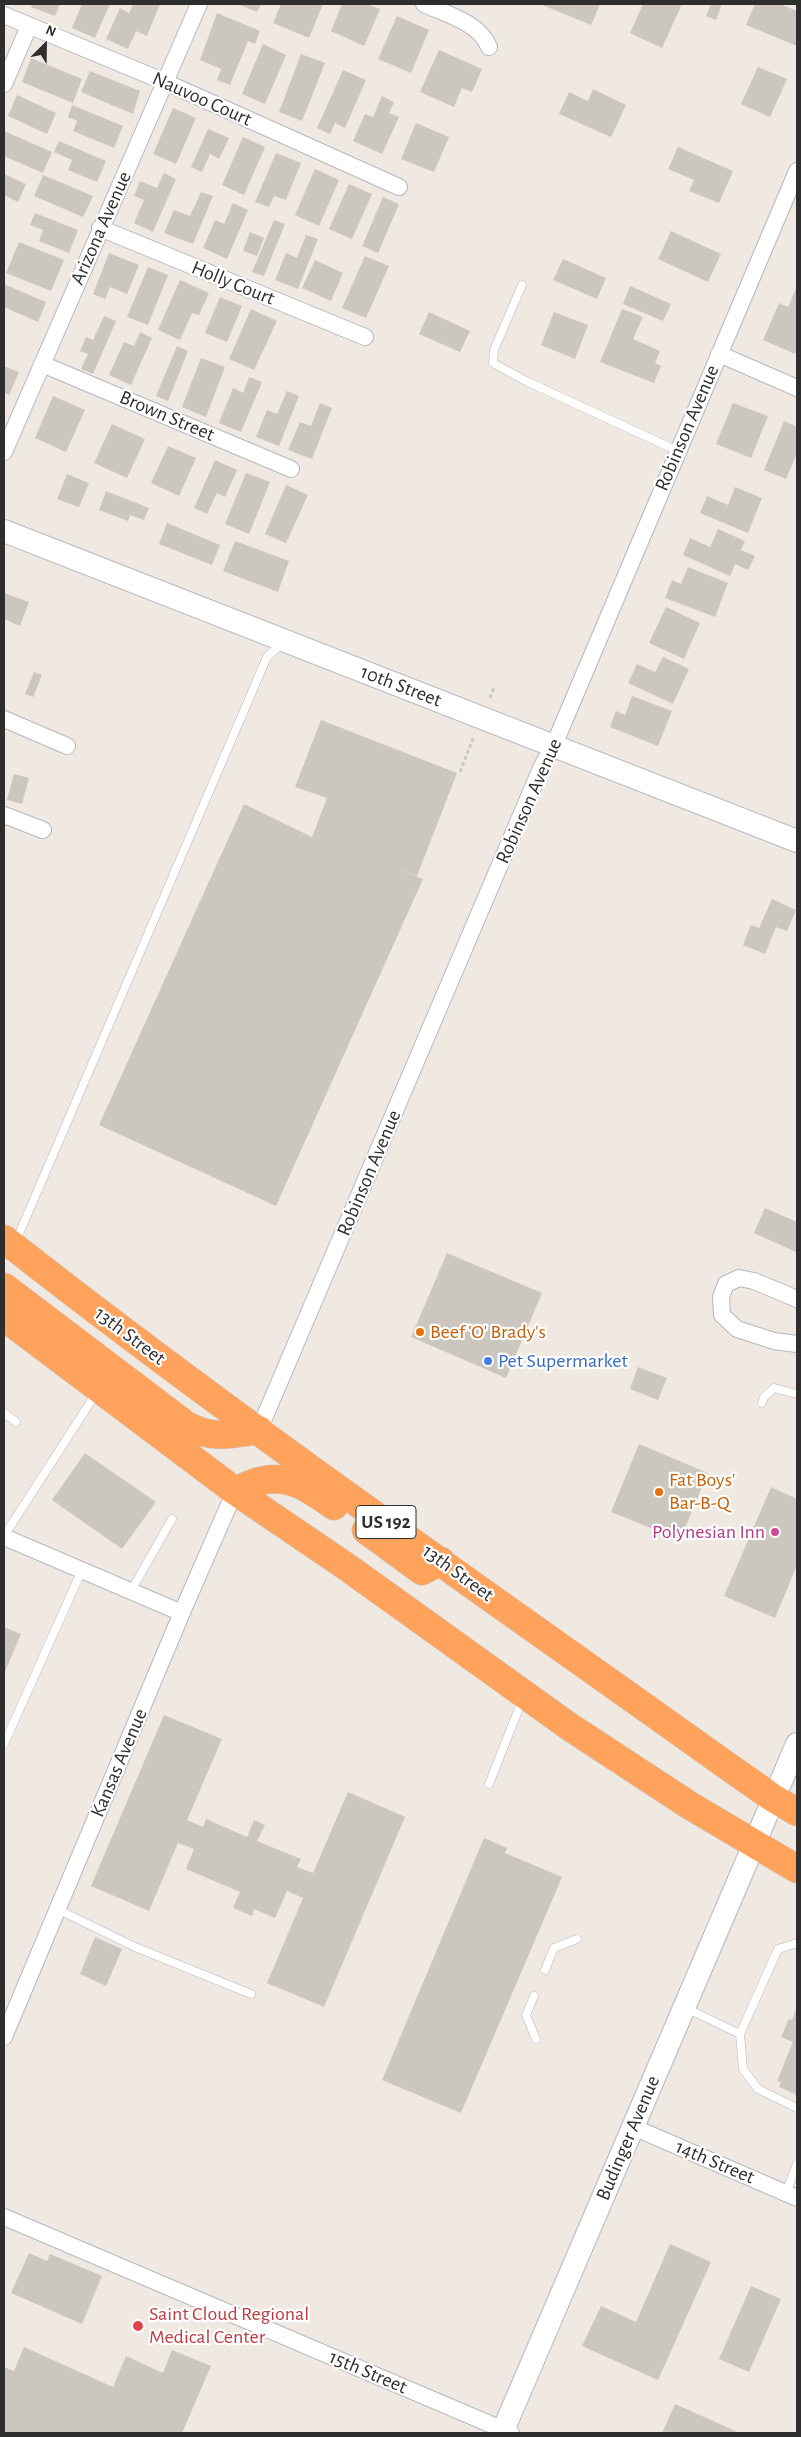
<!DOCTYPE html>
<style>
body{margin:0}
#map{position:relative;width:801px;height:2437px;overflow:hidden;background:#efe9e1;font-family:"Alegreya Sans",sans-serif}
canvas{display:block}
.frame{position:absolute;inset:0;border:5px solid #2e2e2e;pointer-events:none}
.north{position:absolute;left:20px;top:20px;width:50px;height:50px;-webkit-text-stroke:4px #fff;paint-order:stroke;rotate:23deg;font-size:14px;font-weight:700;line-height:20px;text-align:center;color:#2e2e2e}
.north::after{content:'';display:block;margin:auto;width:18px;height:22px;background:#2e2e2e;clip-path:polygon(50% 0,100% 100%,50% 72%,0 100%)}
</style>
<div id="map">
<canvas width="801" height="2437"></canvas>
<div class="frame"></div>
<div class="north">N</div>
</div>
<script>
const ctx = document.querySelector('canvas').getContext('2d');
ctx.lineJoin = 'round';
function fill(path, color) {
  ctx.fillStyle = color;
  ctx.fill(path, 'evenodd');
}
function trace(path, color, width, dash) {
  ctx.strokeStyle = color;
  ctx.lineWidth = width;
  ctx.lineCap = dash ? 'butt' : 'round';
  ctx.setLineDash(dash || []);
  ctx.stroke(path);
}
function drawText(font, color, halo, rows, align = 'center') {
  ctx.font = font + ' "Alegreya Sans",sans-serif';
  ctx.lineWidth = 4.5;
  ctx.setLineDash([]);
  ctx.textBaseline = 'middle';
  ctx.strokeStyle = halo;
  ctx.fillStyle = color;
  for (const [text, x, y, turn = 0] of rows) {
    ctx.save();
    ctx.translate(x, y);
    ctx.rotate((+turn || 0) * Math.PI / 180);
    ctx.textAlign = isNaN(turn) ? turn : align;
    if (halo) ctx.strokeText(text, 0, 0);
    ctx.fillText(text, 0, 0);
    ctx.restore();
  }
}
const building = new Path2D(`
 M 32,4 L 60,4 L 55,16 L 31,7 Z
 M 82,4 L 110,4 L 95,38 L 72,28 Z
 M 133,4 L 160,4 L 147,36 L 136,31 L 128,49 L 106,39 L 120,8 L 129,13 Z
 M 238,4 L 261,4 L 257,12 Z
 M 281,4 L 323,4 L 309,38 L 273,23 Z
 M 342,4 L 366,4 L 380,9 L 364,46 L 331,31 Z
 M 540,4 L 600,4 L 591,25 Z
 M 643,4 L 682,4 L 662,48 L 630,33 Z
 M 711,4 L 722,4 L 716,20 L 706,16 Z
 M 755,4 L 780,4 L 797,11 L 797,46 L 746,25 Z
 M 217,13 L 260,31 L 255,44 L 248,41 L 230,85 L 217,80 L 221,69 L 200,60 Z
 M 397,16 L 429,30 L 411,73 L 378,59 Z
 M 263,44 L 286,55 L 265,104 L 242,94 Z
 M 439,50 L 482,69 L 472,92 L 462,88 L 454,107 L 420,92 Z
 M 301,54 L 325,63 L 302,121 L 279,112 Z
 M 31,58 L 82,79 L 73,103 L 22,82 Z
 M 758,67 L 787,79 L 770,117 L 741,104 Z
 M 343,70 L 366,80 L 345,128 L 335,123 L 330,134 L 317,128 Z
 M 90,71 L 140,91 L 133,114 L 81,92 Z
 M 593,89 L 626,105 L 611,137 L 559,114 L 569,92 L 588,101 Z
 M 17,95 L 56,113 L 47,134 L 8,116 Z
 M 382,96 L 394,102 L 389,113 L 399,117 L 382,154 L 353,141 L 365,114 L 373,117 Z
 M 72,105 L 123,126 L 114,148 L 73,131 L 77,121 L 68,117 Z
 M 173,108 L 196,118 L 176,164 L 153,154 Z
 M 416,123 L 449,137 L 434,172 L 401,159 Z
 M 208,129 L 229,138 L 219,159 L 210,154 L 202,172 L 191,167 Z
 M 4,131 L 52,152 L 43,173 L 4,156 Z
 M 243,137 L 265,147 L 244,195 L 222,185 Z
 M 59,141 L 106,161 L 97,182 L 68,170 L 72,160 L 54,152 Z
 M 678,147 L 733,171 L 719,203 L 689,191 L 694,180 L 668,169 Z
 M 276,153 L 301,163 L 286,200 L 274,196 L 269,207 L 255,202 Z
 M 315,169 L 339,180 L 319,226 L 295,215 Z
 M 164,173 L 176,179 L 153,232 L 134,223 L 144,200 L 134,196 L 140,181 L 157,188 Z
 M 4,174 L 26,184 L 18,202 L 4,195 Z
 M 43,175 L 93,196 L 83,217 L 34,196 Z
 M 349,184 L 372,194 L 352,239 L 329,229 Z
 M 201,192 L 213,196 L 193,244 L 164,233 L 174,210 L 190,216 Z
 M 383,197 L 399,204 L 378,253 L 362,246 Z
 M 233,203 L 248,210 L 227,259 L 203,248 L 215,220 L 224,224 Z
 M 35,213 L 78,230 L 69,253 L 39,241 L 43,230 L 30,225 Z
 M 274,220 L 285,224 L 264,276 L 252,272 Z
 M 671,231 L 721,254 L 708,282 L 658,259 Z
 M 250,232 L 264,238 L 257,256 L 243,251 Z
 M 306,235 L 318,239 L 298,289 L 275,280 L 286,253 L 297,258 Z
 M 19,242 L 64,260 L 51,291 L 6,273 Z
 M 109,253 L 139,265 L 127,294 L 110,287 L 105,299 L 93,294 Z
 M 365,256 L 389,266 L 366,318 L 342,308 Z
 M 563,259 L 606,278 L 597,299 L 553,280 Z
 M 315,260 L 343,273 L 331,301 L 302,288 Z
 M 148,267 L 168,275 L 148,325 L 127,317 Z
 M 180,280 L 209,293 L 199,315 L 192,313 L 180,340 L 158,330 Z
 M 4,284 L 46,302 L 38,322 L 4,307 Z
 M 630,286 L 671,304 L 663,321 L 623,304 Z
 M 797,286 L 797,350 L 795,354 L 763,340 L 779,303 L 788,307 Z
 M 220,297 L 242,306 L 227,342 L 205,333 Z
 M 251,309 L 277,321 L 254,370 L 229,359 Z
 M 622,309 L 643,317 L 633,339 L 660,351 L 655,363 L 661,366 L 654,383 L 600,362 Z
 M 429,312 L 470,331 L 460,352 L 419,334 Z
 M 554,312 L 588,325 L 575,359 L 541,345 Z
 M 104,316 L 116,321 L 93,374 L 81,369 L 88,354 L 80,351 L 86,337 L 93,340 Z
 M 140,332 L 152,338 L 131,385 L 109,375 L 124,342 L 134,346 Z
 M 177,346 L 188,351 L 168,401 L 156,396 Z
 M 201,358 L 225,367 L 206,417 L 182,407 Z
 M 4,366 L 19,372 L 9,395 L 4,393 Z
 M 249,377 L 262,382 L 241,432 L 219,423 L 233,388 L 243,393 Z
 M 287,391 L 299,396 L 279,446 L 256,437 L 267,410 L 277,414 Z
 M 53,396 L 85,410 L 66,452 L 35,438 Z
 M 320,403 L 332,408 L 312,459 L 288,450 L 300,422 L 311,426 Z
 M 733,403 L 768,416 L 751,458 L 716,444 Z
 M 784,421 L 797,427 L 797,453 L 786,479 L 764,470 Z
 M 112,424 L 145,439 L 127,478 L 94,463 Z
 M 168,446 L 196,458 L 179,496 L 151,483 Z
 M 215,460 L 237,470 L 225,497 L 217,493 L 207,514 L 194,508 Z
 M 246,473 L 270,482 L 249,534 L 225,524 Z
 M 67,474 L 89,483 L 79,507 L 57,499 Z
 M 286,485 L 308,495 L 286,543 L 265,534 Z
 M 735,487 L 762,498 L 748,533 L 700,513 L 707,496 L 728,505 Z
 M 106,491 L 149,508 L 144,520 L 130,515 L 128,521 L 99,510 Z
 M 167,523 L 220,545 L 212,565 L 159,544 Z
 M 718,529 L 745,541 L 741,550 L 755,556 L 748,570 L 735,564 L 730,576 L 683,555 L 690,538 L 710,547 Z
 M 235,541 L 289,561 L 278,592 L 223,571 Z
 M 688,567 L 728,583 L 715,617 L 665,598 L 672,580 L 681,584 Z
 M 4,593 L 29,602 L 20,626 L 4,619 Z
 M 666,607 L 700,623 L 684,659 L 649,643 Z
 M 663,657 L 689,669 L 673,704 L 628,683 L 637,664 L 655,672 Z
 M 34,672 L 42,675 L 33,697 L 25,694 Z
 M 632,696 L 672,711 L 658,746 L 610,727 L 616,711 L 625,715 Z
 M 321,720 L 457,773 L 417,876 L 396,868 L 423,879 L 276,1206 L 99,1125 L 244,804 L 312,837 L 327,798 L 295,787 Z
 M 14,774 L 29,778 L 22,804 L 7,800 Z
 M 772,899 L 796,910 L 787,931 L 776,927 L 765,954 L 743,945 L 751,925 L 759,928 Z
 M 765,1208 L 797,1222 L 796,1252 L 754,1233 Z
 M 447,1253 L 542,1293 L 506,1378 L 411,1337 Z
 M 638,1367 L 667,1378 L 658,1400 L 630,1389 Z
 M 639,1444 L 708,1473 L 680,1540 L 611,1512 Z
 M 85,1453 L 156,1502 L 122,1549 L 52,1500 Z
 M 771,1487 L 797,1499 L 797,1565 L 775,1618 L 724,1596 Z
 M 4,1627 L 21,1634 L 4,1674 Z
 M 164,1715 L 222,1739 L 187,1820 L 203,1827 L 206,1819 L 247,1837 L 254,1820 L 265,1825 L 257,1841 L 301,1859 L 297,1867 L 313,1873 L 348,1792 L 405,1817 L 324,2007 L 267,1983 L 303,1898 L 287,1891 L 275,1918 L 254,1909 L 252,1916 L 233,1908 L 240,1892 L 186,1869 L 194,1849 L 178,1843 L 149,1911 L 91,1886 Z
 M 484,1838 L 507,1848 L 505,1853 L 562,1877 L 461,2113 L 382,2080 Z
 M 95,1937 L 122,1949 L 106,1986 L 80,1974 Z
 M 797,2007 L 797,2095 L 779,2087 L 781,2082 L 777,2081 L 793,2042 L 781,2037 L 789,2019 L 792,2020 Z
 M 670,2244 L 711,2262 L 658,2380 L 582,2346 L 601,2306 L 636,2322 Z
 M 29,2253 L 47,2261 L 50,2254 L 102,2276 L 82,2324 L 11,2293 Z
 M 751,2286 L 781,2299 L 749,2372 L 719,2359 Z
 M 24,2347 L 113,2387 L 126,2356 L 163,2373 L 172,2350 L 211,2366 L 182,2433 L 4,2433 L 4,2367 L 14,2371 Z
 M 675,2404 L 740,2433 L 662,2433 Z`);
const path = new Path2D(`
 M 490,698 L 494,687
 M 460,772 L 474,736`);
const lane = new Path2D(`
 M 522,285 L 494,350 L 493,363 L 526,381 L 678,451
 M 16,1241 L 267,657 L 282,643
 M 762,1403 L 764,1397 L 774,1388 L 797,1394
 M 4,1413 L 16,1422
 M 4,1536 L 97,1392
 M 131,1591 L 172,1519
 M 4,1744 L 82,1570
 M 489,1784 L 523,1698
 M 57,1909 L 135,1947 L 251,1994
 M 545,1970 L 554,1948 L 577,1939
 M 534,1996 L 526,2015 L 536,2039
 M 686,2008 L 740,2034 L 778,1949 L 797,1943
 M 740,2034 L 743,2069 L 758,2089 L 797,2108
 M 786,2193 L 797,2164`);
const street = new Path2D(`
 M 424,4 C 447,15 479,22 489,47
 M 4,15 L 165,82 L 399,187
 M 4,84 L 29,26
 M 100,228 L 365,337
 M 719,354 L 797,388
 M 42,364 L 291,469
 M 4,452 L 199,4
 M 4,719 L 67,746
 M 4,815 L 43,830
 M 797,1299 L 754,1281 L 739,1278 L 726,1284 L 721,1297 L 722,1315 L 737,1329 L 774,1341 L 797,1344
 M 259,1430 L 542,766 L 554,745 L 797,171
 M 4,1537 L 182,1613
 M 4,2037 L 183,1610 L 235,1491
 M 633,2127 L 797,2198
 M 4,2217 L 511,2433`);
const secondary = new Path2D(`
 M 4,531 L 797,841
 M 502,2433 L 797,1744`);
const highway = new Path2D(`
 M 4,1239 C 238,1423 484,1592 726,1765 L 773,1798 L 797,1812
 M 4,1287 L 186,1425 C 213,1440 230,1434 259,1430
 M 4,1317 L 235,1491 L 347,1567 L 570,1727 L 689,1805 L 797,1869
 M 235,1491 C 245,1487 255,1481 265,1480 C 292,1475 314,1492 334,1506
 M 366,1530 L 422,1571 L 441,1561`);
const markers = [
 [420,1332,5,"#e8710a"],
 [488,1361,5,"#3f7fe0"],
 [659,1492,5,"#e8710a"],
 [775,1532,5,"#d1479c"],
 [138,2326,6,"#e0444e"]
];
const shields = [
 [386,1522,60]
];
const shieldNames = [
 ["US 192",386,1522]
];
const streetNames = [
 ["Nauvoo Court",202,99,24],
 ["Arizona Avenue",101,228,-66],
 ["Holly Court",233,283,22],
 ["Brown Street",167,416,23],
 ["Robinson Avenue",687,428,-67],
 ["10th Street",401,686,21],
 ["Robinson Avenue",529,801,-66],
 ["Robinson Avenue",369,1173,-67],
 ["13th Street",130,1336,37],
 ["13th Street",458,1573,36],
 ["Kansas Avenue",119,1763,-67],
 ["Budinger Avenue",628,2138,-67],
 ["14th Street",715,2162,23],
 ["15th Street",368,2372,23]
];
const foodNames = [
 ["Beef 'O' Brady's",430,1332],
 ["Fat Boys'",669,1480],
 ["Bar-B-Q",669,1503]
];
const shopNames = [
 ["Pet Supermarket",498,1361]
];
const hotelNames = [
 ["Polynesian Inn",765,1532]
];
const healthNames = [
 ["Saint Cloud Regional",149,2314],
 ["Medical Center",149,2337]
];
fill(building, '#cbc7bf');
trace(lane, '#b4b7c1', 9);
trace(street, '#b4b7c1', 18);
trace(secondary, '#b4b7c1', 24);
trace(highway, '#c9c9c9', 29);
trace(path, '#c9c9c9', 3, [4, 2.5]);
trace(lane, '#fff', 8);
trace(street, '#fff', 16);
trace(secondary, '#fff', 22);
trace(highway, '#ffa35c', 28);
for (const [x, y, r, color] of markers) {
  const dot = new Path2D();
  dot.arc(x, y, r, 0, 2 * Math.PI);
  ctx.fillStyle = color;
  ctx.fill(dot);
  trace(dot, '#fff', 2);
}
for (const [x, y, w] of shields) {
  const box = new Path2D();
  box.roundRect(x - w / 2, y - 16.5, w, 33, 4);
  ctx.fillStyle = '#fff';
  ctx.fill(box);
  trace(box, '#2e2e2e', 1);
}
drawText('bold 19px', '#2e2e2e', null, shieldNames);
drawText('20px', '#2e2e2e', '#fff', streetNames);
drawText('20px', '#c56008', '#fff', foodNames, 'left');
drawText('20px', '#366cbe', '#fff', shopNames, 'left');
drawText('20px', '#b23c85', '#fff', hotelNames, 'right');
drawText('20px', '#be3a42', '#fff', healthNames, 'left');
</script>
